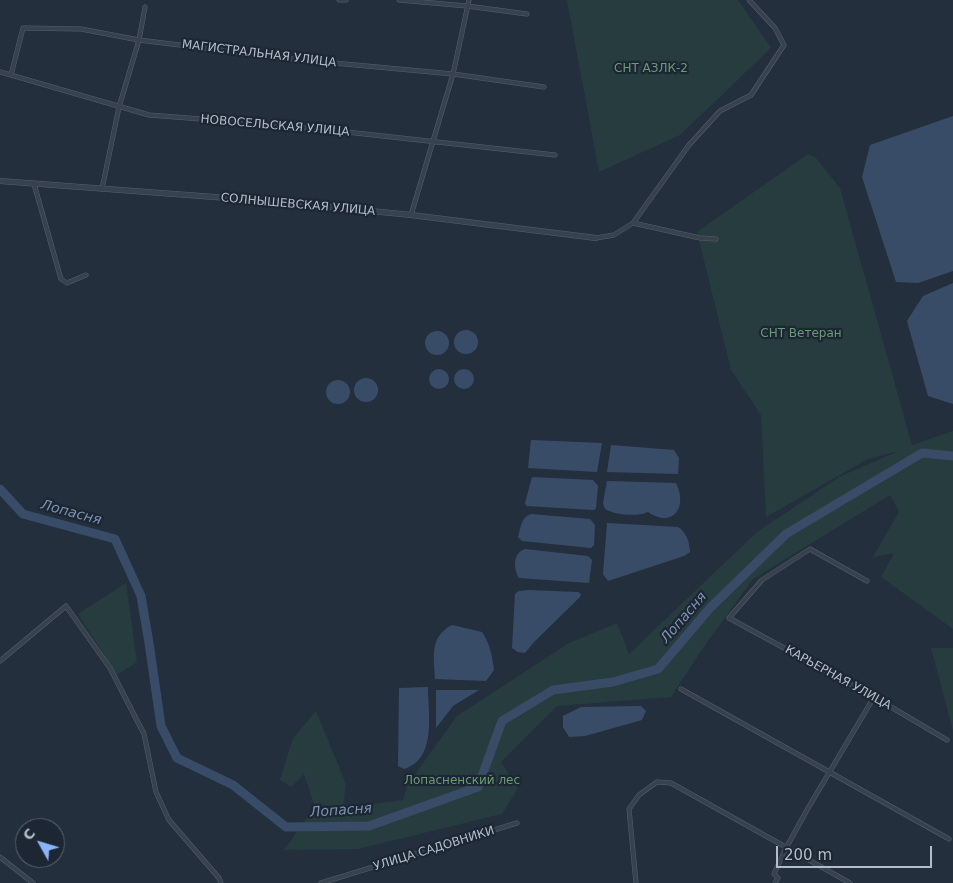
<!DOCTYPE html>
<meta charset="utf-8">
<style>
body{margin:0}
#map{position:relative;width:953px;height:883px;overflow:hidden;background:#242f3e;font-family:"DejaVu Sans",sans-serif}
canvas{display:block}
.north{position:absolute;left:15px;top:818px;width:50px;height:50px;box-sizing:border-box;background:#1d2633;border:1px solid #59626f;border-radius:50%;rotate:309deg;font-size:14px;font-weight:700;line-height:20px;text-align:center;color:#b4bcc9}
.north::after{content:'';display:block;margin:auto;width:18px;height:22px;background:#8ab4f8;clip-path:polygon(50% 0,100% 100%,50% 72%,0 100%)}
.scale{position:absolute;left:776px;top:846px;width:156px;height:22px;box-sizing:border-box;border:2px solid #b4bcc9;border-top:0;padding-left:6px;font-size:15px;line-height:18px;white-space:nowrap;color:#b4bcc9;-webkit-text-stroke:4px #1d2633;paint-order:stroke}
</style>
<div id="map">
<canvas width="953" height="883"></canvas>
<div class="north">С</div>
<div class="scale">200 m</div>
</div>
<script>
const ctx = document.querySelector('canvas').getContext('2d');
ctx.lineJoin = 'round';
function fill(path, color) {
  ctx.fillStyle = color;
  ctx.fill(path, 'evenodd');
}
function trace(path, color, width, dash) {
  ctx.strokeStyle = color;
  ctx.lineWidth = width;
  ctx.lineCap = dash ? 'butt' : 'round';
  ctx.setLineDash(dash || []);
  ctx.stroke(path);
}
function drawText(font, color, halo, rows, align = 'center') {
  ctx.font = font + ' "DejaVu Sans",sans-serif';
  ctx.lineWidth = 4.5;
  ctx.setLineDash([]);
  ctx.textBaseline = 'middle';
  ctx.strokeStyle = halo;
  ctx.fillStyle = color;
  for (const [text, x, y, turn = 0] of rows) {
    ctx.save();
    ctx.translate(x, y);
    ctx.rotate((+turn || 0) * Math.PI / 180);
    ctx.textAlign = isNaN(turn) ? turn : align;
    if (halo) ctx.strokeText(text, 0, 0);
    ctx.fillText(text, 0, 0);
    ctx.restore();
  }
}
const green = new Path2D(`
 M 567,0 L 738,0 L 771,48 L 680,135 L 599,172 Z
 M 808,154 L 816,158 L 840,188 L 912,445 L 953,431 L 953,629 L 881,577 L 894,553 L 873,557 L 899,512 L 890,495 L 753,579 L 703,648 L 671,697 L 557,706 L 501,762 L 518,788 L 502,814 L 358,849 L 284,850 L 315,807 L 304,774 L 291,787 L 280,780 L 293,738 L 316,711 L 346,784 L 343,808 L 403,800 L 408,784 L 457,716 L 569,643 L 617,623 L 629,654 L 757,532 L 839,477 L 899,451 L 868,459 L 766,517 L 761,415 L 731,370 L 697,232 Z
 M 126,583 L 137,662 L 117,675 L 78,614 Z
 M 931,648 L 953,648 L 953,731 Z`);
const water = new Path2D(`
 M 953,116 L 953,271 L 918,283 L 896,282 L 862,177 L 870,145 Z
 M 953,283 L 953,404 L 928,396 L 907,321 L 923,296 Z
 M454 342a12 12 0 1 1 24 0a12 12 0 1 1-24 0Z
 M425 343a12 12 0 1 1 24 0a12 12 0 1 1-24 0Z
 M454 379a10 10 0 1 1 20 0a10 10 0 1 1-20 0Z
 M429 379a10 10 0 1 1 20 0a10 10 0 1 1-20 0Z
 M354 390a12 12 0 1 1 24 0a12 12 0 1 1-24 0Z
 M326 392a12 12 0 1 1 24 0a12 12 0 1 1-24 0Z
 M 531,440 L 602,443 L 597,472 L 528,468 Z
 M 611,445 L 674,450 L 679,458 L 678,474 L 607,472 Z
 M 532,477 L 593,480 L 598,486 L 596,508 L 594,510 L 526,506 L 525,503 Z
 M 607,481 L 676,483 C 688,507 673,529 648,512 C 637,517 615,515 605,509 L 603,503 Z
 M 531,514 L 590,519 L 595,525 L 594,545 L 591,548 L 522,541 L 518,537 C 521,527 521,517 531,514 Z
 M 607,523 L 678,527 C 687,533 689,541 690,552 L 684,556 L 608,581 L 603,574 Z
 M 525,549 L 588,556 L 592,560 L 589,583 L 519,578 C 513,568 513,553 525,549 Z
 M 528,590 L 578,592 L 581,594 L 580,597 L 534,642 L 525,653 L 518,652 L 512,648 L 515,594 L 519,591 Z
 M 452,625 L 482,632 C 490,644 492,655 494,670 L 486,681 L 435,679 C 434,657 429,637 452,625 Z
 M 428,687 C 428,714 437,759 404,769 L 398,766 L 399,688 Z
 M 436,690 L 479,690 L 453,706 L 436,728 Z
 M 641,706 L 646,711 L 642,720 L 585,736 L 569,737 L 563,727 L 563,716 L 581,707 Z`);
const river = new Path2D(`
 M 0,489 L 23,514 L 115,539 L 141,596 L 149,643 L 161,726 L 177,758 L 233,785 L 286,827 L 369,826 L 478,787 L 502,721 L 553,690 L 613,682 L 658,669 L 710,608 L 786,534 L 922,453 L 953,456`);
const minor = new Path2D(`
 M 339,0 L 346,0
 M 399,0 L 467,6 L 527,14
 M 0,72 L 149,115 L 292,126 L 555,155
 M 11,75 L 23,28 L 81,29 L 139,40 L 301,60 L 453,74 L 544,87
 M 34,184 L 61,279 L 67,283 L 86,275
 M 102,189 L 119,107 L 139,40 L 145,7
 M 411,215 L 453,74 L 469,0
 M 633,223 L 700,238 L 716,239
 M 596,238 L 614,235 L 633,223 L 689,145 L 720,111 L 751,95 L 784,45 L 775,28 L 749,0
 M 867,581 L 810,549 L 762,580 L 729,618 L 874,697 L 947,740
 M 0,661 L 66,606 L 110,668 L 144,734 L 156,792 L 169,820 L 219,878 L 221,883
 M 681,689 L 949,839
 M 0,857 L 33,883
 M 321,883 L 517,823
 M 636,883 L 629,809 L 639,795 L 657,782 L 671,783 L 850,883
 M 775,883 L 778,878 L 774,874 L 786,848 L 807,810 L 874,697`);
const tertiary = new Path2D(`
 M 0,181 L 281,202 L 411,215 L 596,238`);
const streetNames = [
 ["МАГИСТРАЛЬНАЯ УЛИЦА",259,54,7],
 ["НОВОСЕЛЬСКАЯ УЛИЦА",275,126,5],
 ["СОЛНЫШЕВСКАЯ УЛИЦА",298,205,5],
 ["КАРЬЕРНАЯ УЛИЦА",838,678,29],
 ["УЛИЦА САДОВНИКИ",434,849,-17]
];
const parkNames = [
 ["СНТ АЗЛК-2",651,69],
 ["СНТ Ветеран",801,334],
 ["Лопасненский лес",462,781]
];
const waterNames = [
 ["Лопасня",71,513,15],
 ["Лопасня",684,618,-49],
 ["Лопасня",341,811,-4]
];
fill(green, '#263c3f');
fill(water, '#394c67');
trace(river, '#394c67', 9);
trace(minor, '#565f6c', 5);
trace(tertiary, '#565f6c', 6);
trace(minor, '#38414e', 4);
trace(tertiary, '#38414e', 5);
drawText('12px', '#b4bcc9', '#1d2633', streetNames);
drawText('12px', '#6b9a76', '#1d2633', parkNames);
drawText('italic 14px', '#7c92b1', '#1d2633', waterNames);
</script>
